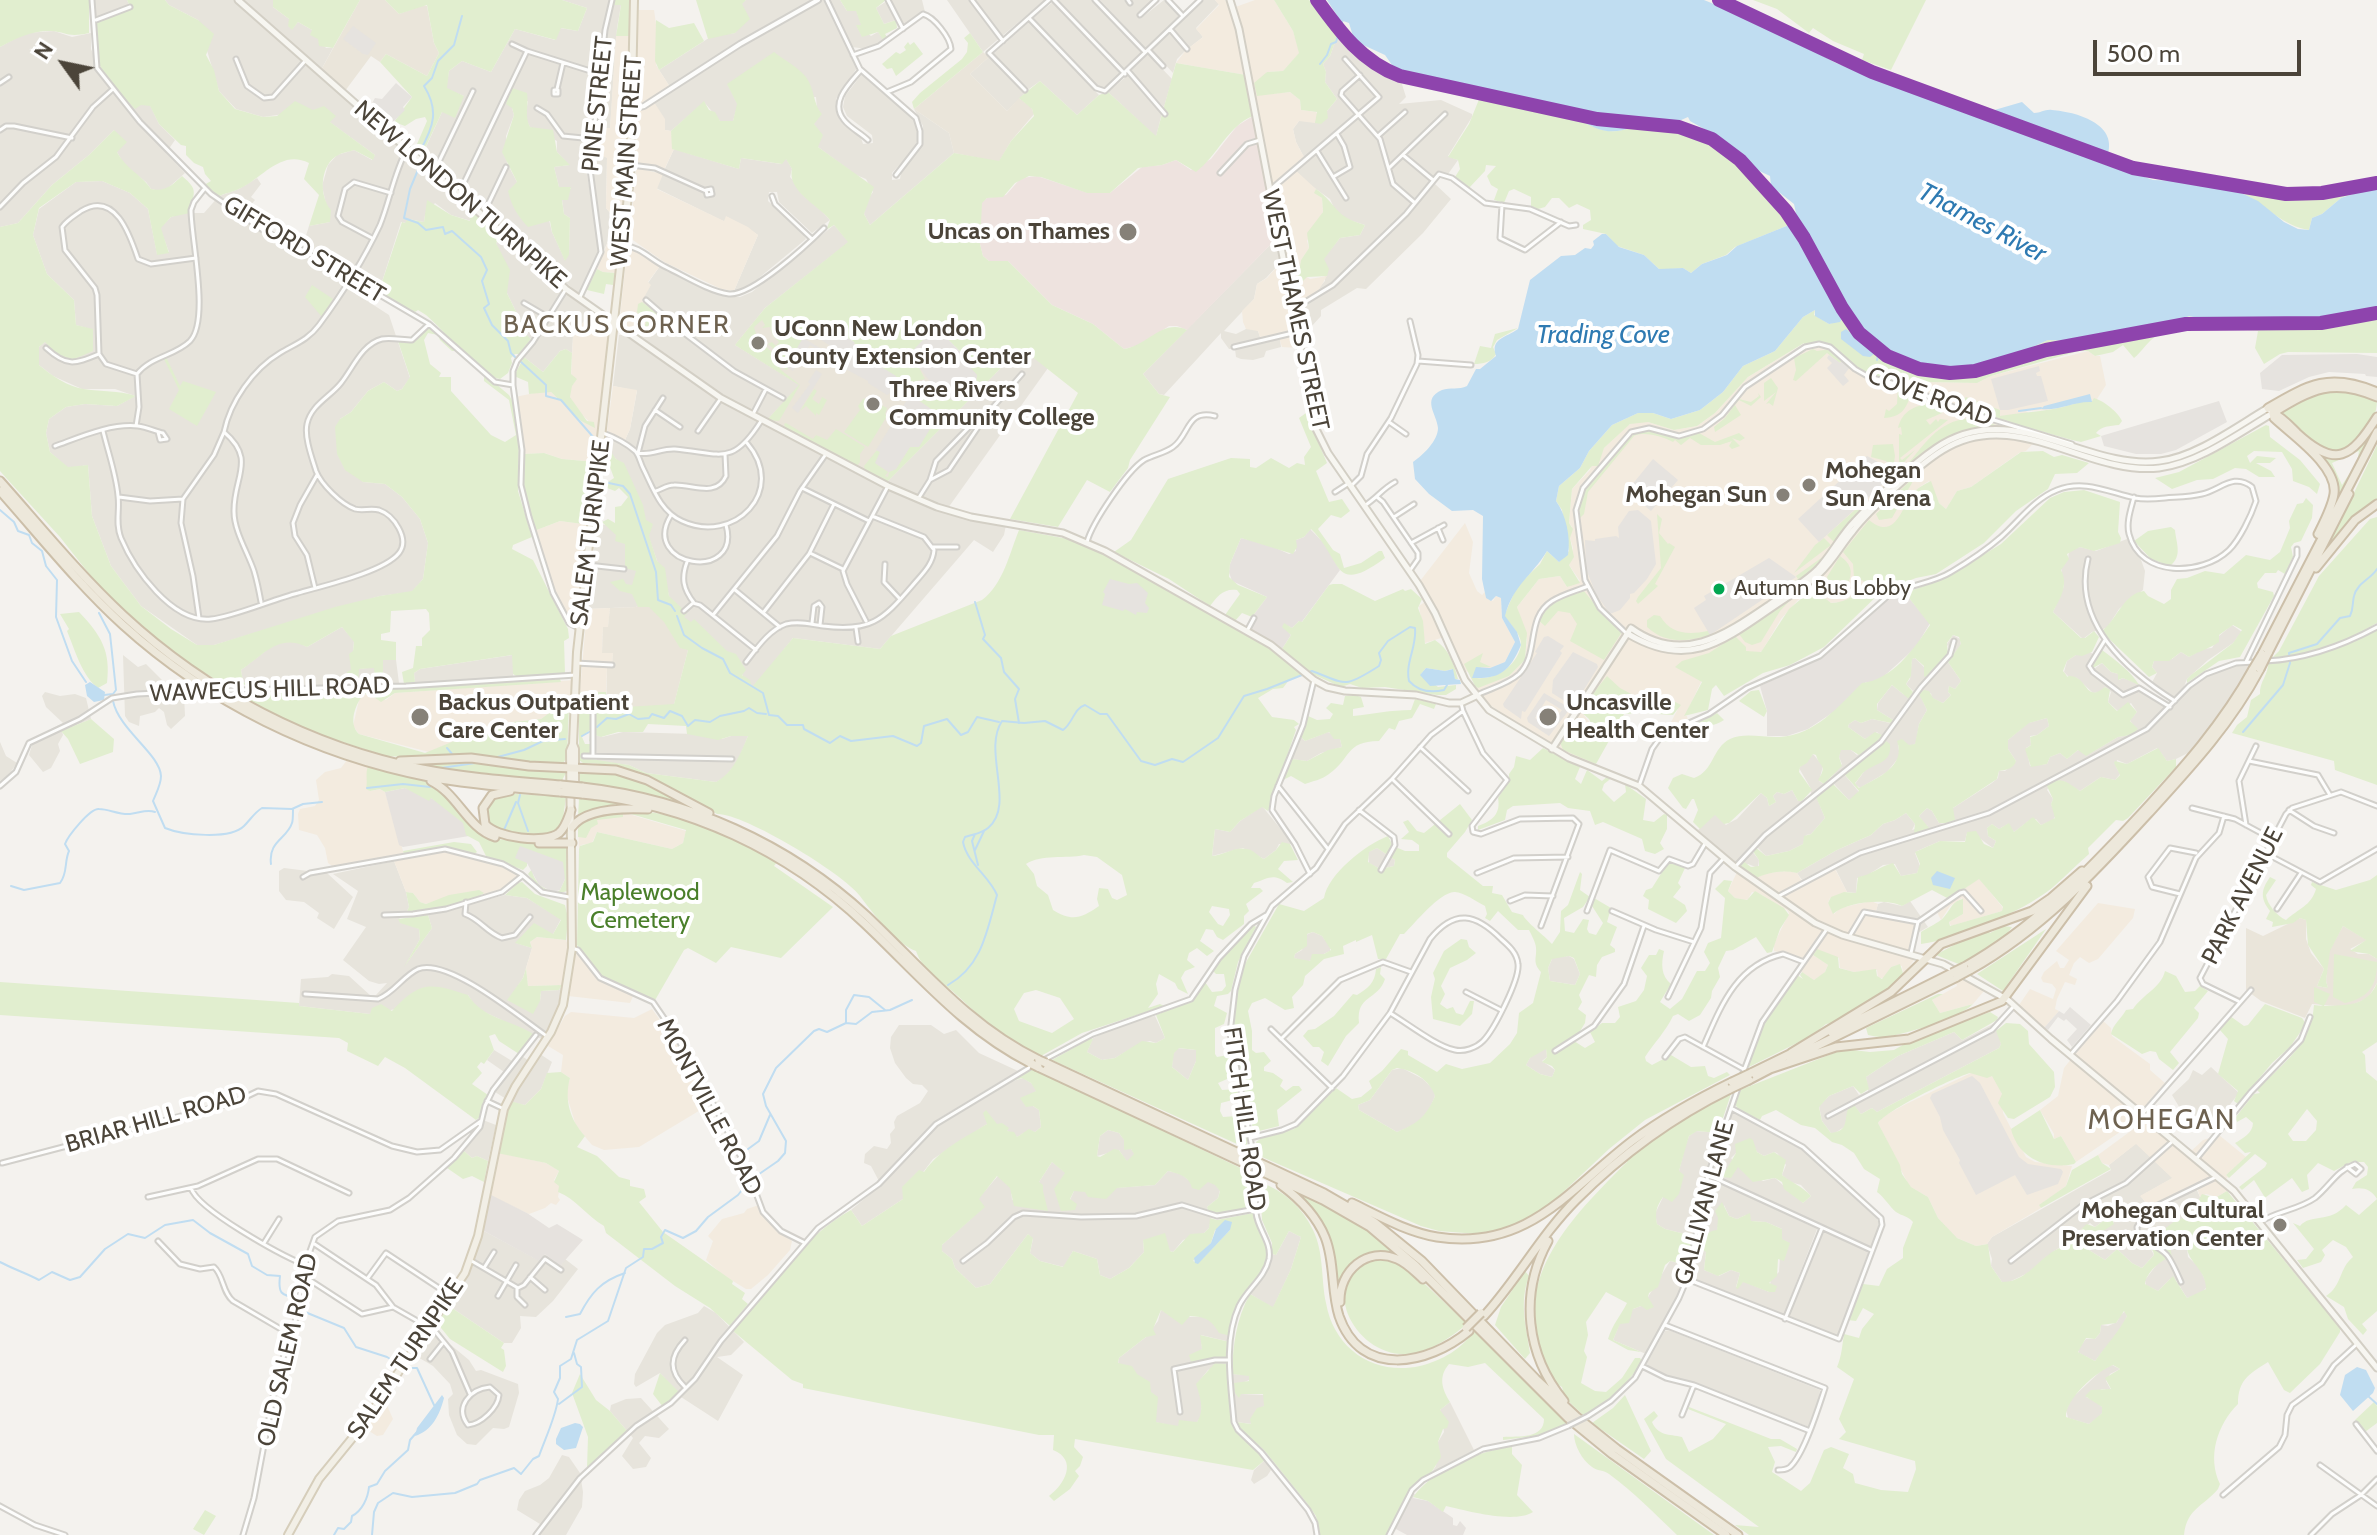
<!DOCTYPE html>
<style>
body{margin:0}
#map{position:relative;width:2377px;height:1535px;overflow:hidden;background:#f4f2ee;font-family:Cabin,sans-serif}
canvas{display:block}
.north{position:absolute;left:24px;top:24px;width:80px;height:80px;-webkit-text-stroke:6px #fff;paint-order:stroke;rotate:303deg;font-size:22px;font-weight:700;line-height:32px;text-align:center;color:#4b4439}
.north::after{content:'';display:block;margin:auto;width:28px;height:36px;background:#4b4439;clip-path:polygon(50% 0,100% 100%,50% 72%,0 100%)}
.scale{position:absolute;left:2093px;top:40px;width:208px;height:36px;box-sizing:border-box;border:4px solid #4b4439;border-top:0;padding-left:10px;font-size:24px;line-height:28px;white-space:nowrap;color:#4b4439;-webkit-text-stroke:6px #fff;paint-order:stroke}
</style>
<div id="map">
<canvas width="2377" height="1535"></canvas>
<div class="north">N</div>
<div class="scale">500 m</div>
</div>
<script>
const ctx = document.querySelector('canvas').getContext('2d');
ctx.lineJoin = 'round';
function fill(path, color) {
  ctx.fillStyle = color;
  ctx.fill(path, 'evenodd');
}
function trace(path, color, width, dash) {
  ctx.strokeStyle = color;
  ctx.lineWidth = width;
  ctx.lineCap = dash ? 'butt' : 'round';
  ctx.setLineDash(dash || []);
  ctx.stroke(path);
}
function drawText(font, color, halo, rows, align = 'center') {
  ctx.font = font + ' Cabin,sans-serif';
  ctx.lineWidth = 8;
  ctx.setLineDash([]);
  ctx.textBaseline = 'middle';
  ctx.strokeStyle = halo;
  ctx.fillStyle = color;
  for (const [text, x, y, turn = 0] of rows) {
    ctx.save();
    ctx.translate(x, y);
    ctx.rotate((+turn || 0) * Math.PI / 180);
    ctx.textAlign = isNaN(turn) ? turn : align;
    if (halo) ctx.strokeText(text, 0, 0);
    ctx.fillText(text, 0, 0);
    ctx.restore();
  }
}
const residential = new Path2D(`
 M 93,0 L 127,0 L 130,7 L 96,18 Z
 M 165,0 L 273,0 L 273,7 L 289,19 L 292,29 L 298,22 L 312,30 L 326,48 L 333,48 L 321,70 L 421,158 L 442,112 L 464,96 L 446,89 L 449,71 L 462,61 L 491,72 L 515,29 L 555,40 L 560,28 L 578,31 L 587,8 L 562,0 L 611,0 L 602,29 L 597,70 L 527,49 L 460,187 L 457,189 L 423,160 L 475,211 L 471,221 L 451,215 L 435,203 L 425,215 L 424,222 L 408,219 L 406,223 L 401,222 L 380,288 L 376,290 L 302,248 L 309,226 L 330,222 L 322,186 L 328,165 L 337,155 L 354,150 L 372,160 L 375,155 L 313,110 L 263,117 L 236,109 L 219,91 L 198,20 L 169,5 Z
 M 746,0 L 824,0 L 857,68 L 836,99 L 836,110 L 840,120 L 860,135 L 863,144 L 873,143 L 872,135 L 847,116 L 843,107 L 845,96 L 862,74 L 911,114 L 917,125 L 918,138 L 915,148 L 892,173 L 892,180 L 900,179 L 901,173 L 923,144 L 923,126 L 914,109 L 949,133 L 954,153 L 870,225 L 864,214 L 866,202 L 873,192 L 866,179 L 856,175 L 818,147 L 814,124 L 817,109 L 816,97 L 738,104 L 733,121 L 720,121 L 704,102 L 671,131 L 665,130 L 654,102 L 672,90 L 659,70 L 712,36 L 735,33 L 741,3 Z
 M 830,0 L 840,0 L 847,11 L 856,10 L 861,23 L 861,25 L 857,25 L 871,36 L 878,32 L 884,40 L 867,49 L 852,47 Z
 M 890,0 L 922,0 L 925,12 L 904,24 Z
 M 947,0 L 1045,0 L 983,52 Z
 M 1058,0 L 1093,0 L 1142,52 L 1124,70 Z
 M 1100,0 L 1124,0 L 1130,5 L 1133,3 L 1130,0 L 1154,0 L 1137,15 L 1140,19 L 1164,0 L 1180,16 L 1146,49 Z
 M 1204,0 L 1215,0 L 1219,4 L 1196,28 L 1203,37 L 1189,48 L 1172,30 Z
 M 887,1 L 896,20 L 884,24 L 876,8 Z
 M 1053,2 L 1121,73 L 1102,91 L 1033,18 Z
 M 613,5 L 621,5 L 617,28 L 610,129 L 595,128 L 605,35 Z
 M 1029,22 L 1099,95 L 1077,115 L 1040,81 L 1029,89 L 993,54 Z
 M 54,31 L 72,37 L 91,33 L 91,49 L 100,69 L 110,83 L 141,105 L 150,105 L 159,124 L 175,140 L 166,153 L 185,173 L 168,188 L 159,191 L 151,189 L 146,182 L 125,166 L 117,152 L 114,130 L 89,155 L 52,185 L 18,223 L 0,227 L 0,47 L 25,33 Z
 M 1170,33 L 1186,50 L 1177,59 L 1173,73 L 1152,50 Z
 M 1338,34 L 1364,62 L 1380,72 L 1401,81 L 1406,97 L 1399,104 L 1441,100 L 1472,114 L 1472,117 L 1448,156 L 1458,160 L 1446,177 L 1439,177 L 1435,184 L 1451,199 L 1423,233 L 1366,289 L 1357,288 L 1321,310 L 1321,316 L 1311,327 L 1298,327 L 1296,311 L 1325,281 L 1323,259 L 1340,238 L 1360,235 L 1365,225 L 1346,219 L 1335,210 L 1330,199 L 1306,182 L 1292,167 L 1304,157 L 1296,142 L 1293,129 L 1299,121 L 1327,111 L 1337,99 L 1325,82 L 1326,72 L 1323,64 L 1330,56 Z
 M 528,54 L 598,76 L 586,167 L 599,251 L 579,294 L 463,192 ZM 528,101 L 525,117 L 530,127 L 557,141 L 557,152 L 569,165 L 554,167 L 559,187 L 571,188 L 562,199 L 564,214 L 570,218 L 569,254 L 565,260 L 552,232 L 549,220 L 517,182 L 507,163 L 506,136 L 514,115 L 512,108 Z
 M 1148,54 L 1172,79 L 1164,107 L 1130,71 Z
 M 989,57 L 1025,93 L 1007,111 L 970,74 Z
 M 1128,75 L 1162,113 L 1156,137 L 1108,92 Z
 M 594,147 L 599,148 L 607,158 L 606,208 L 611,214 L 609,239 L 603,252 L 592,185 Z
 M 674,149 L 739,169 L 741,158 L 781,164 L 786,158 L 792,169 L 790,177 L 830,220 L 812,233 L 779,202 L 777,192 L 769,192 L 768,201 L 800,229 L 806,239 L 748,287 L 734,291 L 758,235 L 727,217 L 725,222 L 656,188 Z
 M 257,178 L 261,184 L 251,197 L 255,200 L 240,218 L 359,288 L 358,295 L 389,315 L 410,378 L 402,389 L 397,391 L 384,382 L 368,391 L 351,412 L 340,419 L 363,482 L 385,484 L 402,497 L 420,519 L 428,543 L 423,579 L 412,592 L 380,596 L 214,645 L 197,645 L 141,606 L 111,566 L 92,516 L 88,465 L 68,468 L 50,452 L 46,433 L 49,419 L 66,407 L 85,404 L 117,406 L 135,396 L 115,389 L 82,389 L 53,376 L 39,365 L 39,347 L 46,341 L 56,353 L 93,351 L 93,330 L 76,325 L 74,300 L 47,274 L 33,235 L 39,209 L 76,182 L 102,181 L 130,193 L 148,209 L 157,254 L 169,252 L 160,228 L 171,217 L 183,213 L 204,213 L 219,196 L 239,189 Z
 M 834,225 L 849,242 L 765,308 L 735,345 L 800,385 L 767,420 L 717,393 L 641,336 L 649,306 L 643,304 L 642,297 L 648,283 L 660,266 L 722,296 L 740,297 L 752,292 Z
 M 504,236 L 563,289 L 591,311 L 573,337 L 572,353 L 566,349 L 560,351 L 543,372 L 524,357 L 535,342 L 522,332 L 520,320 L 507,293 L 507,277 L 496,243 Z
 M 1277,238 L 1282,261 L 1266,278 L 1257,284 L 1254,299 L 1224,331 L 1236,334 L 1246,329 L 1254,328 L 1258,331 L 1260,337 L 1279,334 L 1281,347 L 1266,351 L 1264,357 L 1253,360 L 1241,359 L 1236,357 L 1235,349 L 1229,349 L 1221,338 L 1221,333 L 1164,395 L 1159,394 L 1143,374 Z
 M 619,335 L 624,335 L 717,398 L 815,452 L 898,493 L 957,516 L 1006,525 L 1004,535 L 993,552 L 974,540 L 880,649 L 793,638 L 752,690 L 738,668 L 670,607 L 669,595 L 625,469 L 608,450 L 607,442 L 611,440 L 625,440 L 630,429 L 637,391 L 613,386 Z
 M 1021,348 L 1048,368 L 948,508 L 887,482 Z
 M 597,524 L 608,525 L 627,545 L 639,572 L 640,604 L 636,607 L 587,609 Z
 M 2127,539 L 2140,557 L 2145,571 L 2143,590 L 2119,609 L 2107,628 L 2092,632 L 2083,639 L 2053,612 L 2064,586 L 2061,567 L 2068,559 L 2069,551 L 2080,547 L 2096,551 Z
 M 2232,625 L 2242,632 L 2233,643 L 2208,660 L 2187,679 L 2183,689 L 2186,692 L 2202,678 L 2228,667 L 2251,664 L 2223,710 L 2192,751 L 2176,759 L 2167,761 L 2157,748 L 2127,764 L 2117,760 L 2116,767 L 2120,774 L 2115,780 L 2101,777 L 2080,791 L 2063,781 L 2052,781 L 2047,790 L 2053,799 L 2051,804 L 2056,815 L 2053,820 L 2041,825 L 2036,819 L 2030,820 L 2014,832 L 2008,824 L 1999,829 L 1992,824 L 1987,828 L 1988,836 L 1996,841 L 1993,848 L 1971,832 L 1967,833 L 1965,841 L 1940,841 L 1917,851 L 1915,853 L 1920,866 L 1917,873 L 1901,876 L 1895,864 L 1883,865 L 1868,875 L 1857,878 L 1856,893 L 1847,892 L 1833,864 L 1802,880 L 1797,873 L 1837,850 L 1871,835 L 1883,824 L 1895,820 L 1906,813 L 1915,824 L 1912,830 L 1928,825 L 1925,825 L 1919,816 L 1927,808 L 1932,811 L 1939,823 L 1945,824 L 1953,808 L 1992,783 L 1998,778 L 1999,771 L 2005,771 L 2016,761 L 2008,749 L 2008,740 L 2028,723 L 2047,718 L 2049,726 L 2037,735 L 2030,736 L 2031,745 L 2026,748 L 2030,766 L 2047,764 L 2050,757 L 2060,753 L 2067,759 L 2078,750 L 2089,754 L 2118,737 L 2130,735 L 2133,725 L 2130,720 L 2137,712 L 2131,703 L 2118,711 L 2108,702 L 2111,692 L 2105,687 L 2101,692 L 2093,693 L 2077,678 L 2069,677 L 2064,672 L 2067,661 L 2076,655 L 2090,652 L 2097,657 L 2092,665 L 2094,669 L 2102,663 L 2111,672 L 2118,674 L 2119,680 L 2123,678 L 2139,684 L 2169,704 L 2175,698 L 2151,684 L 2157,673 L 2152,667 L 2154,661 L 2172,659 L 2181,652 L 2189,657 L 2202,649 L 2212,648 L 2219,636 Z
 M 342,627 L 354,641 L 353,651 L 359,669 L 375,667 L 375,679 L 383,660 L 396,660 L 399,683 L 254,687 L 243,682 L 241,670 L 277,642 L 298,642 L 307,647 Z
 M 1953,635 L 1960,639 L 1961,645 L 1948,662 L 1961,681 L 1955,689 L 1949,686 L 1948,692 L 1951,695 L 1943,703 L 1932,698 L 1931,693 L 1922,699 L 1927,710 L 1919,724 L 1916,743 L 1913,745 L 1898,745 L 1900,756 L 1887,772 L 1860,788 L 1855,784 L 1886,741 L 1844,774 L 1859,792 L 1856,796 L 1849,800 L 1834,784 L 1816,796 L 1825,818 L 1811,834 L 1806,835 L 1803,844 L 1789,851 L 1766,856 L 1757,847 L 1752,851 L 1759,860 L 1758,868 L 1748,864 L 1741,867 L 1751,875 L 1741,868 L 1698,830 L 1715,814 L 1726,825 L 1729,823 L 1737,819 L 1761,793 L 1767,798 L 1769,806 L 1776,802 L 1773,796 L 1777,792 L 1784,794 L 1792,790 L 1798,801 L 1802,801 L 1811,794 L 1810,787 L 1799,768 L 1813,754 L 1823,766 L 1819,781 L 1824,784 L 1827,782 L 1842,764 L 1839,757 L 1840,750 L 1851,750 L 1857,755 L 1882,737 L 1877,732 L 1865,739 L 1848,727 L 1849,724 L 1855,720 L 1861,723 L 1872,719 L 1890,723 L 1893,720 L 1877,710 L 1878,703 L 1892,685 L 1903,694 L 1911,696 L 1913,691 L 1906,684 L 1910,679 L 1912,659 L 1915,658 L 1924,667 L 1926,678 L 1949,649 L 1947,644 Z
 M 123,655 L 138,667 L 146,664 L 166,684 L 178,686 L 184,695 L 185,716 L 171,729 L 167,725 L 164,712 L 159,708 L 155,712 L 140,716 L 139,726 L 129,722 L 125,716 Z
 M 513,655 L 513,679 L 415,685 L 414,673 L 420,669 Z
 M 45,692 L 60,696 L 75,694 L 86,698 L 91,719 L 62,731 L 63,735 L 58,744 L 60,751 L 51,768 L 43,772 L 29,755 L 32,745 L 41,737 L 51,734 L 51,729 L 63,723 L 46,707 L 42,696 Z
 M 623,732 L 696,734 L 722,739 L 731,736 L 748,736 L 738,761 L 724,778 L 716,782 L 646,773 L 629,765 L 597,761 L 595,735 L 602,737 Z
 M 1328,732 L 1340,739 L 1342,747 L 1321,753 L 1307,761 L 1291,759 L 1300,736 L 1305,741 Z
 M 0,742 L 6,756 L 17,763 L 8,776 L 0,781 Z
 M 1262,806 L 1293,844 L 1279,844 L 1276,850 L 1264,859 L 1243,848 L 1212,856 L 1215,829 L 1230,832 L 1240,821 Z
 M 1377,848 L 1395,860 L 1394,866 L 1380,869 L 1369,863 L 1368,852 Z
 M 394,861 L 406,892 L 409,907 L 406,913 L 399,919 L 419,929 L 420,939 L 406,964 L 432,928 L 428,915 L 505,895 L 527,898 L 561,919 L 553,934 L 521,938 L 516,943 L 532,948 L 523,978 L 508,1001 L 540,1001 L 541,991 L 559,990 L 562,985 L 557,1013 L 542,1039 L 476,1008 L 468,995 L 370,1014 L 299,1006 L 301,979 L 328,977 L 332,974 L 349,976 L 371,996 L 376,995 L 387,983 L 379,984 L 369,981 L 343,960 L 366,927 L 347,919 L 358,891 L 333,874 Z
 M 284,868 L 308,871 L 311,875 L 327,873 L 353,897 L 334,929 L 317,918 L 319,913 L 304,902 L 286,900 L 279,891 L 279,871 Z
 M 1910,901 L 1928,927 L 1916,934 L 1876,911 L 1878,904 L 1884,902 L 1902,906 Z
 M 1313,932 L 1322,936 L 1330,946 L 1330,951 L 1307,962 L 1294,958 L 1295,954 L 1302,950 L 1306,935 Z
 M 1569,956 L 1574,959 L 1580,974 L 1575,985 L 1550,981 L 1548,968 L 1553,957 Z
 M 1155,1016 L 1165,1038 L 1156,1043 L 1150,1041 L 1139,1044 L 1115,1058 L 1102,1060 L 1087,1052 L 1093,1038 L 1129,1021 Z
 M 1993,1024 L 1998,1030 L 2001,1044 L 1999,1048 L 1877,1112 L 1872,1108 L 1861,1114 L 1853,1105 L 1848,1109 L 1848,1120 L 1844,1127 L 1835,1133 L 1831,1133 L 1822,1121 L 1819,1106 L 1829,1096 L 1853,1086 L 1859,1095 L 1868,1091 L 1866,1077 L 1898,1056 L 1954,1032 L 1962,1040 Z
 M 899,1025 L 931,1025 L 944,1034 L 956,1030 L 979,1053 L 1018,1071 L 938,1119 L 939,1124 L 1006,1083 L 1023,1078 L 1031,1083 L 1037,1090 L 1033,1094 L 1033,1106 L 1039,1110 L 1041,1127 L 1035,1132 L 1029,1130 L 1017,1137 L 997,1124 L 987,1124 L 933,1159 L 903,1199 L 862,1226 L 851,1210 L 881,1185 L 871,1166 L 864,1163 L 865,1154 L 874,1146 L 887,1149 L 891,1143 L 890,1134 L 895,1128 L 894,1122 L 897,1116 L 920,1103 L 928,1091 L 922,1085 L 913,1084 L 906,1078 L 895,1063 L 890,1048 L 891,1037 Z
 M 1177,1048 L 1196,1050 L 1196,1061 L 1188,1080 L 1172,1067 L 1173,1054 Z
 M 1546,1048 L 1547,1057 L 1542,1061 L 1555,1070 L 1552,1077 L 1540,1074 L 1526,1065 L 1531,1056 Z
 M 494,1050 L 512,1061 L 519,1054 L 532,1063 L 540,1054 L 552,1062 L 541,1089 L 525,1105 L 511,1102 L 495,1092 L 507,1074 L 487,1060 Z
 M 2211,1067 L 2239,1093 L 2210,1130 L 2181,1110 L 2172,1095 L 2189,1079 L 2193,1070 L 2202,1075 Z
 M 1402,1068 L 1423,1079 L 1433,1089 L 1435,1096 L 1428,1113 L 1419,1123 L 1397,1132 L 1359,1110 L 1358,1105 L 1370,1100 L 1392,1070 Z
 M 1733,1112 L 1806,1152 L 1876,1216 L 1879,1224 L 1872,1245 L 1868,1247 L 1710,1174 L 1719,1145 ZM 1753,1145 L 1757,1152 L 1764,1156 L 1774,1152 L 1777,1153 L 1786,1165 L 1782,1175 L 1790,1182 L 1801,1185 L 1811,1196 L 1803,1203 L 1775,1178 L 1763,1181 L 1738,1166 L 1731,1158 L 1736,1153 Z
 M 483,1120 L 496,1125 L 488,1161 L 477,1156 L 472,1158 L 464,1151 L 478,1134 Z
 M 1108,1130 L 1119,1133 L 1135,1154 L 1127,1162 L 1119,1150 L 1097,1156 L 1100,1136 Z
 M 1696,1131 L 1718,1133 L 1706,1174 L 1693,1236 L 1665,1229 L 1657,1224 L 1655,1214 L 1663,1197 L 1679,1193 L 1679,1171 L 1685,1147 L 1689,1136 Z
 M 2136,1143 L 2173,1178 L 2141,1196 L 2149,1208 L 2196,1188 L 2200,1197 L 2200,1212 L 2163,1231 L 2147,1242 L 2154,1255 L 2142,1268 L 2132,1263 L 2117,1249 L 2105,1260 L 2089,1250 L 2092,1238 L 2114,1222 L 2110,1216 L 2095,1227 L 2090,1223 L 2080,1230 L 2077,1237 L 2054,1251 L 2032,1271 L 2009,1282 L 2002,1282 L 1991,1266 L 1992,1259 L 1987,1244 L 1992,1237 L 2111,1170 L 2109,1165 Z
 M 1052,1162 L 1066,1173 L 1070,1200 L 1074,1191 L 1155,1185 L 1168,1171 L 1181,1174 L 1191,1182 L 1208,1181 L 1215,1184 L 1220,1190 L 1218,1198 L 1207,1207 L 1211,1219 L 1209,1228 L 1204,1233 L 1183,1240 L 1173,1252 L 1143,1240 L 1144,1252 L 1129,1268 L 1110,1279 L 1100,1275 L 1097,1259 L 1073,1251 L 1064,1267 L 1040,1261 L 1030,1253 L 1033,1239 L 1028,1234 L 990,1284 L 976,1288 L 955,1268 L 952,1259 L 942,1251 L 942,1245 L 984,1207 L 978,1199 L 998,1176 L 1011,1188 L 1012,1200 L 1039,1182 Z
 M 1709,1178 L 1817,1229 L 1784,1314 L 1690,1278 ZM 1724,1205 L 1729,1216 L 1737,1219 L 1746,1215 L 1751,1221 L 1766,1222 L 1782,1229 L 1779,1272 L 1771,1279 L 1769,1292 L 1743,1281 L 1738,1288 L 1736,1287 L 1740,1273 L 1731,1270 L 1719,1276 L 1704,1270 L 1706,1252 L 1717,1230 Z
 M 484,1231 L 538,1260 L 545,1254 L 560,1266 L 565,1259 L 578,1269 L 553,1301 L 536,1317 L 520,1316 L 521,1328 L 512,1343 L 504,1343 L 449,1306 L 467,1275 Z
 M 1289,1231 L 1301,1237 L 1291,1269 L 1273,1308 L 1250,1294 L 1269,1267 L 1272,1254 L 1276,1255 Z
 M 1824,1231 L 1865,1249 L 1868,1253 L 1838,1335 L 1834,1336 L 1790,1319 L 1789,1316 Z
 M 2183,1233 L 2189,1245 L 2187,1249 L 2188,1257 L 2199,1267 L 2206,1282 L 2206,1288 L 2201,1293 L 2187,1298 L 2176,1280 L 2170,1279 L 2158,1291 L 2146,1285 L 2145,1280 L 2161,1259 L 2170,1257 L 2169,1243 L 2177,1234 Z
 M 1670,1261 L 1687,1265 L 1686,1274 L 1676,1300 L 1646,1354 L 1613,1340 L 1620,1323 L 1633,1309 L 1641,1306 L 1648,1297 Z
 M 704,1306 L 716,1313 L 744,1342 L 731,1355 L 717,1357 L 743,1375 L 718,1421 L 681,1397 L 660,1373 L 636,1387 L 634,1384 L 635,1374 L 657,1333 L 665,1325 L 698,1313 Z
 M 1161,1310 L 1174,1317 L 1206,1317 L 1231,1336 L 1230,1342 L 1201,1335 L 1202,1349 L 1191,1362 L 1228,1357 L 1228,1364 L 1208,1370 L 1197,1384 L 1202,1403 L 1201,1416 L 1197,1422 L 1178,1427 L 1155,1422 L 1151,1392 L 1118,1364 L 1119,1358 L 1146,1337 L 1158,1321 Z
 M 2126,1311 L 2127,1316 L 2123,1326 L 2095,1361 L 2079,1353 L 2078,1349 L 2086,1339 L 2095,1339 L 2100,1333 L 2101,1325 L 2108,1326 L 2117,1322 L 2120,1315 Z
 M 435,1324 L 446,1341 L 469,1360 L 476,1371 L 481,1370 L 518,1384 L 519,1393 L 509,1427 L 504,1429 L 493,1428 L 476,1445 L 467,1444 L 457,1435 L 449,1415 L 448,1399 L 453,1394 L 450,1384 L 433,1366 L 416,1356 Z
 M 1669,1330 L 1820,1390 L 1819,1399 L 1809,1427 L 1694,1383 L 1671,1378 L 1648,1367 L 1647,1363 L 1665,1331 Z
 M 2112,1365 L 2120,1369 L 2110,1374 L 2106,1381 L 2111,1390 L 2102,1389 L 2086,1397 L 2097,1402 L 2102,1407 L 2102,1413 L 2098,1418 L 2089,1424 L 2068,1418 L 2066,1410 L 2072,1398 L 2102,1370 Z
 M 1232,1374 L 1249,1375 L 1249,1380 L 1242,1383 L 1241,1394 L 1264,1395 L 1264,1406 L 1252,1424 L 1236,1422 Z
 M 641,1398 L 669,1429 L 659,1438 L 645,1436 L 639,1443 L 651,1458 L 646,1467 L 633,1469 L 622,1456 L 633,1438 L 610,1411 L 611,1405 L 626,1399 Z
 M 1450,1402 L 1474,1450 L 1431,1473 L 1436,1466 L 1438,1442 L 1444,1432 L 1440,1410 Z
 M 562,1455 L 569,1457 L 580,1473 L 583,1492 L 582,1507 L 566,1535 L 532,1535 L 540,1524 L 517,1510 L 519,1500 L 525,1491 L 540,1485 L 549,1478 Z
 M 1265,1460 L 1271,1470 L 1267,1476 L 1254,1484 L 1251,1480 L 1254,1470 Z`);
const commercial = new Path2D(`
 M 1215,0 L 1225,0 L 1230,9 L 1255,0 L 1274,0 L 1293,31 L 1300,53 L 1283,71 L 1267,72 L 1257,95 L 1290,92 L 1300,100 L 1301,110 L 1316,112 L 1318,115 L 1315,123 L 1299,121 L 1293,129 L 1296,142 L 1304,157 L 1292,167 L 1316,189 L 1315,193 L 1322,198 L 1323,212 L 1307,241 L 1309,248 L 1301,260 L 1300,273 L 1310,279 L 1327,276 L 1315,296 L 1296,312 L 1300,343 L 1298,348 L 1282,347 L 1278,334 L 1260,337 L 1258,331 L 1246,329 L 1243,322 L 1242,311 L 1254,299 L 1257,284 L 1267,278 L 1282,261 L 1246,75 L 1176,63 L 1186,50 L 1203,37 L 1196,29 L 1219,5 Z
 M 638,10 L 654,10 L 656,24 L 656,65 L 670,87 L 638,105 L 636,102 Z
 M 616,36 L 630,36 L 630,84 L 628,171 L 617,273 L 603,272 L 597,269 L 609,239 L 611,214 L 606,208 L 607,158 L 598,154 L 599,148 L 594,147 L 595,128 L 610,128 Z
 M 654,102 L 665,119 L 665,130 L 671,131 L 674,149 L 664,170 L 637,163 L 634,160 L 636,116 L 638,112 Z
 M 636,168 L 663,174 L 657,189 L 724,221 L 726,216 L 748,227 L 758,235 L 734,291 L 721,289 L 664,262 L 630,238 Z
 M 634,249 L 660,266 L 648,282 L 651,285 L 642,301 L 657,313 L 641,336 L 623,323 L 620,317 L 627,251 Z
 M 591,311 L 608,323 L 609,331 L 596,462 L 562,459 L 544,453 L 523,454 L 515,397 L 544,391 L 551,392 L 581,421 L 595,427 L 578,411 L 570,397 L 573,337 Z
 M 1821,340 L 1934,390 L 1926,385 L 1926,382 L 1977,383 L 1991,376 L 2088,351 L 2095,356 L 2100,356 L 2106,385 L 2097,399 L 2046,410 L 2026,411 L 2047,429 L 2026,451 L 2019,453 L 1971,487 L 1957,491 L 1946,509 L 1939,503 L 1929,481 L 1921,486 L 1911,497 L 1910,504 L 1858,592 L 1843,602 L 1829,603 L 1816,589 L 1798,600 L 1781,619 L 1762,651 L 1702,680 L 1685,716 L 1687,716 L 1689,727 L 1674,732 L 1671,722 L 1678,709 L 1584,715 L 1595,730 L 1596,734 L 1590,737 L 1581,724 L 1577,724 L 1572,731 L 1597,760 L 1595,764 L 1566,753 L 1538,738 L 1490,705 L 1476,688 L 1509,676 L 1525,660 L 1527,639 L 1517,607 L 1539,579 L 1560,576 L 1567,587 L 1580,581 L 1569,565 L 1573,548 L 1570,538 L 1572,527 L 1569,523 L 1572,489 L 1590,470 L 1593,462 L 1604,448 L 1628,425 L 1636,422 L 1648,422 L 1674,430 L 1697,426 L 1715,413 L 1748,377 L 1808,341 Z
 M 613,386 L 637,390 L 630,429 L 625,440 L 607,431 Z
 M 560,521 L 590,525 L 577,619 L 572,622 L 552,588 L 534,531 Z
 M 1465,523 L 1473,542 L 1469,573 L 1477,591 L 1482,595 L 1485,592 L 1486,598 L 1493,601 L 1496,596 L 1501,598 L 1502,618 L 1515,642 L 1505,662 L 1490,668 L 1465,672 L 1447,633 L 1441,638 L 1425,643 L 1419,606 L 1429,599 L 1420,581 Z
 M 610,608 L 608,628 L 603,628 L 602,652 L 613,653 L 612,668 L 607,668 L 606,692 L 580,692 L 587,609 Z
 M 575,680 L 574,705 L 560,706 L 541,719 L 495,724 L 429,752 L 359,734 L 353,726 L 359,700 L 364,694 L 386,700 L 395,693 Z
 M 347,760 L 368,766 L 367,786 L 370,791 L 380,789 L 385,792 L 404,854 L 332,866 L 328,863 L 325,848 L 317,835 L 299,830 L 298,814 L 300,809 L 315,806 L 319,800 L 316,780 L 325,772 L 341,768 Z
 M 622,812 L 686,831 L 683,843 L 672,849 L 597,832 L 592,843 L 581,845 L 579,849 L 578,822 L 585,818 Z
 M 444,851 L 506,867 L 518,875 L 502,890 L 485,895 L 468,892 L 426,904 L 420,902 L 413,893 L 406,892 L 394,861 Z
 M 1834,867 L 1847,892 L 1830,898 L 1828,903 L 1834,914 L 1840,908 L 1871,901 L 1878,904 L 1876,911 L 1915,919 L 1918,927 L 1914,960 L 1907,970 L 1903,973 L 1902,966 L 1897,965 L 1891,967 L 1884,978 L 1878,978 L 1877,970 L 1854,972 L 1840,968 L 1839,958 L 1816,951 L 1813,955 L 1828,965 L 1824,974 L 1814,980 L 1800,971 L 1807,959 L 1774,951 L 1774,944 L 1789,913 L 1787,910 L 1760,894 L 1752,892 L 1748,899 L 1745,900 L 1735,898 L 1728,891 L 1737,872 L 1756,878 L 1766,873 L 1788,871 L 1797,873 L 1803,883 Z
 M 1979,878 L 2003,908 L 2002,911 L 1951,926 L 1949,922 L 1963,914 L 1962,898 L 1950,906 L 1941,920 L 1937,912 L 1949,903 L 1949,899 Z
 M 2098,903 L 2135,909 L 2133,918 L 2098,959 L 2089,963 L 2080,957 L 2074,963 L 2069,975 L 2077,979 L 2075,985 L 2065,982 L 2057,999 L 2055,1009 L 2059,1011 L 2044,1028 L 2019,1005 L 2030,989 L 2053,999 L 2056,989 L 2052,984 L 2043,982 L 2041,978 L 2044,972 L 2057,961 L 2060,968 L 2064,968 L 2069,960 L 2056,951 Z
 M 537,937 L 566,940 L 568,945 L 564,985 L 528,986 L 526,968 L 532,948 L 530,942 Z
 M 576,952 L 602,981 L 634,994 L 630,1003 L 568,996 Z
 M 1963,978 L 1984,991 L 1973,1004 L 1940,1013 L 1932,1000 L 1957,986 L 1956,982 Z
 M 652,1009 L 674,1039 L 705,1100 L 702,1109 L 639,1147 L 604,1150 L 592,1145 L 576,1126 L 566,1093 L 570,1078 L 561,1072 L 563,1055 L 548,1046 L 565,1016 L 571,1012 L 634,1018 Z
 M 2102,1020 L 2111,1028 L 2112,1036 L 2150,1064 L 2150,1070 L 2165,1083 L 2144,1107 L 2136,1121 L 2076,1162 L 2061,1136 L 2054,1139 L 2054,1134 L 2040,1110 L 2058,1096 L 2064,1068 Z
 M 1973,1072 L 1992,1076 L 1997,1082 L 2002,1094 L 2003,1113 L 2026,1157 L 2035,1162 L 2072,1166 L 2066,1186 L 2040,1205 L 2041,1208 L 1992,1237 L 1987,1244 L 1976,1246 L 1955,1237 L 1938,1218 L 1928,1197 L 1909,1186 L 1878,1123 L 1882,1117 L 1906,1104 Z
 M 2143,1122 L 2150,1123 L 2187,1155 L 2203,1140 L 2219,1135 L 2246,1157 L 2226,1175 L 2228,1177 L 2222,1183 L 2227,1191 L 2217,1197 L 2206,1194 L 2200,1197 L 2196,1185 L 2150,1207 L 2140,1196 L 2172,1178 L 2136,1144 L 2109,1165 L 2102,1163 L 2098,1155 Z
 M 496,1152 L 546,1163 L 559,1171 L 554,1180 L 560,1186 L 558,1197 L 560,1200 L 556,1205 L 551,1203 L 545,1208 L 529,1214 L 490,1196 Z
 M 759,1205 L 768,1222 L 792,1241 L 790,1250 L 768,1275 L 751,1289 L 746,1289 L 723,1275 L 706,1260 L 713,1241 L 708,1236 L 722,1219 L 744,1213 L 747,1209 Z
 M 382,1400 L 386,1403 L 393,1419 L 383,1435 L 377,1436 L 364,1428 Z`);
const industrial = new Path2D(`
 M 1310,529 L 1325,544 L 1340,570 L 1301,623 L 1299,621 L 1292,628 L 1288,626 L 1286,629 L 1291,635 L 1282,649 L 1251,631 L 1252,617 L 1267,597 L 1232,581 L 1229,572 L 1230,564 L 1241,538 L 1267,544 L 1289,554 L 1296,551 L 1296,540 L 1304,537 Z
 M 1905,589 L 1909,598 L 1930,623 L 1916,647 L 1882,678 L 1873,683 L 1866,682 L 1841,707 L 1808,729 L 1787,736 L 1767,736 L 1767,711 L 1760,686 L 1821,658 L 1880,606 Z
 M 405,788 L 427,795 L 464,820 L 469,836 L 403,847 L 399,845 L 385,792 Z
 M 489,1194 L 527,1213 L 549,1228 L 557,1224 L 583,1240 L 560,1266 L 545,1254 L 539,1261 L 484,1231 L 480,1236 Z
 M 1412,1494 L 1415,1494 L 1413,1498 L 1428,1501 L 1453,1518 L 1453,1525 L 1457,1526 L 1460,1521 L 1466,1528 L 1463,1535 L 1407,1535 L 1394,1528 Z`);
const education = new Path2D(`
 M 360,0 L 385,0 L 399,14 L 423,5 L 427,6 L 434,43 L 439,53 L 427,76 L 386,54 L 380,62 L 371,56 L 345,91 L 321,70 Z
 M 983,52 L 989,57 L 970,74 L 1007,111 L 1019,98 L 1031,107 L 1034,114 L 1011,141 L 999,162 L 954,153 L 949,133 L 914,109 Z
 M 760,314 L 770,317 L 773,336 L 782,344 L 809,333 L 995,374 L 887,482 L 766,421 L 799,385 L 735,345 Z
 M 650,596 L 689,646 L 669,724 L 606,720 L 607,667 L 612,667 L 613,653 L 602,653 L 603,627 L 608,627 L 610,608 L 636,607 Z
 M 2300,918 L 2306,920 L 2306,939 L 2311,953 L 2324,969 L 2317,986 L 2328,988 L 2326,981 L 2329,951 L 2343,926 L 2367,940 L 2350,949 L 2358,954 L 2369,954 L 2377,959 L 2377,983 L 2368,998 L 2347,1007 L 2312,1004 L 2305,1018 L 2261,1001 L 2246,990 L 2246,928 L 2263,936 Z`);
const medical = new Path2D(`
 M 1253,116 L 1277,238 L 1187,330 L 1177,326 L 1169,326 L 1140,345 L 1124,349 L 1093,324 L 1052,305 L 1008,261 L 989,261 L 983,256 L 980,244 L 981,203 L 987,198 L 1006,195 L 1021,178 L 1037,176 L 1088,193 L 1110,193 L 1142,167 L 1162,165 L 1176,160 L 1191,170 L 1211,159 L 1237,126 Z`);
const green = new Path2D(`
 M 0,0 L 89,0 L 89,33 C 67,38 68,32 50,31 C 30,31 17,38 0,47 Z
 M 127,0 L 165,0 L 169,5 L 198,20 L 214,34 L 206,55 L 214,70 L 219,91 L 235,109 L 263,117 L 277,116 L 295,101 L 313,110 L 324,106 L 336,116 L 330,122 L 375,155 L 373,160 L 354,150 C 348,152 340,153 335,157 C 320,168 319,196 331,210 L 330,222 L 309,226 L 319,195 L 304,179 L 309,163 C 282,149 263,177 241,188 C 232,193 225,192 217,198 L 204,185 L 211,181 L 205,174 L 203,167 L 194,163 L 186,155 L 186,146 L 181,145 L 159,124 L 150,106 L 141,105 L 135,109 L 110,83 L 96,59 L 96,18 L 130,7 Z
 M 273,0 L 360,0 L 333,48 L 319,46 L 318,39 L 310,35 L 312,30 L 298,22 L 292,30 L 288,26 L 289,19 L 273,7 Z
 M 385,0 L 562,0 L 587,8 L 578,31 L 561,28 L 556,40 L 515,29 L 491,72 L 462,61 L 449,71 L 447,88 L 464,96 L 455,118 L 442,112 L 421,157 L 414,151 L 427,121 L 425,117 L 416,119 L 405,126 L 394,122 L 412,97 L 380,62 L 386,54 L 427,76 L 439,53 L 434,43 L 427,5 L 399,14 Z
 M 615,0 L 629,0 L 630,36 L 616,36 L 621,5 L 613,5 Z
 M 696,0 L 746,0 L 742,4 L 750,19 L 735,33 L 708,39 Z
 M 840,0 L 886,0 L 876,8 L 884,24 L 896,20 L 897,28 L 885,34 L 887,37 L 883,40 L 878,32 L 862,37 L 856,25 L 861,25 L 856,11 L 847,11 Z
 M 1274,0 L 1309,0 L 1338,34 L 1330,56 L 1323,64 L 1326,72 L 1325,82 L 1337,99 L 1327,111 L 1328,118 L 1321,124 L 1315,123 L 1317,112 L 1301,110 L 1300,100 L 1290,92 L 1257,96 L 1254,83 L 1267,72 L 1283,71 L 1299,53 L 1293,31 Z
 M 1753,0 L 1926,0 L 1891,70 L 1862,60 L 1864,54 L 1833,41 L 1813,28 L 1809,33 L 1777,9 Z
 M 656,20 L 669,28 L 694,23 L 704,41 L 659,70 L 655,61 Z
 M 970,33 L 983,52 L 914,109 L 912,102 L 920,93 L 962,59 L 967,52 L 968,43 L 964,38 Z
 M 908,42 L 910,45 L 914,42 L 923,54 L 896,76 L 892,68 L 887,69 L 882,64 L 896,52 L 900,54 L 906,50 L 904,47 Z
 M 774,52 C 784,60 798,67 806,77 C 815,89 813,105 822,114 L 814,124 L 823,135 L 818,147 L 874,187 L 864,214 L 870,225 L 954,153 L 999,161 L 1011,141 L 1034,116 L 1032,109 L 1019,98 L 1040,81 L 1077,115 L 1099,95 L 1108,92 L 1156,136 L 1176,63 L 1246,75 L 1253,116 C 1228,126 1217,156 1196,172 L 1176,160 L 1162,165 L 1138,168 L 1110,193 L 1087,193 L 1041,177 L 1029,176 L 1015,183 L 1003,197 L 987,198 L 982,203 L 980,244 L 983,256 L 989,261 L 1008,261 L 1052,305 L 1093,324 L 1124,349 C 1147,346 1163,318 1187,330 L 1143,374 L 1159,394 L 1170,397 L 1130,460 L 1128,468 L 1110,492 L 1087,480 L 1058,527 L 1010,519 L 1078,393 L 1021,348 L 887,482 L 865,470 L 864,466 L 877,450 L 880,452 L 876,464 L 888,472 L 885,476 L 888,477 L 889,472 L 896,469 L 910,447 L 919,446 L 936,419 L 934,411 L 908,393 L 909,388 L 932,383 L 954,401 L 976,381 L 977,375 L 967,365 L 969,360 L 938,330 L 912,355 L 925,379 L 908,383 L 901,388 L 895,376 L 875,366 L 877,361 L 857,344 L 855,345 L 853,341 L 820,322 L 816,323 L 809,339 L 804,338 L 787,370 L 782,367 L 779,354 L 768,344 L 772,342 L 776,346 L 779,342 L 773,336 L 770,327 L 762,328 L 765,325 L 762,320 L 754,327 L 757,338 L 777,357 L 781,370 L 800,385 L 779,421 L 767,420 L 799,385 L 735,345 L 765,308 L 848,242 L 834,225 L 826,230 L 830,220 C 817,204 787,191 792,169 L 786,159 L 782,164 L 741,158 L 739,169 L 672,149 L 671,131 L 704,101 L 709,110 L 715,112 L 720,121 L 733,121 L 737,104 L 727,84 Z
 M 512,88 L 527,93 C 529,106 524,115 530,127 L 553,130 L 557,152 L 570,165 L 554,167 L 559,187 L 571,187 L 568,200 L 562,200 L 564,214 L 570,218 L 569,255 L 565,261 L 552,232 L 550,221 L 528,227 C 517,215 512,207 508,191 L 517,182 L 502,152 L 514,115 L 512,108 L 506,104 Z
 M 1480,97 C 1502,101 1525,104 1547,109 C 1565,113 1583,120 1601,123 C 1628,126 1656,123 1681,128 C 1725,137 1770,192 1795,228 L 1789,225 L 1735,247 L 1726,255 L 1702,264 L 1691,273 L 1683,268 L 1660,270 L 1644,255 L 1617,246 L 1606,234 L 1583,229 L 1583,225 L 1591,220 L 1590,210 L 1577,204 L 1569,208 L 1559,198 L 1552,198 L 1545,207 L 1538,209 L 1531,206 L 1531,197 L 1514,189 L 1509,191 L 1504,203 L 1494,200 L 1498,189 L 1491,185 L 1487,176 L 1496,166 L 1486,165 L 1485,171 L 1469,188 L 1455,177 L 1460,169 L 1458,160 L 1448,157 L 1469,124 ZM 1578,119 L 1632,126 C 1613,137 1596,129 1578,119 Z
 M 114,130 L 127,142 L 117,152 C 127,170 141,174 151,189 C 166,192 172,185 182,176 C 200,191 193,192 190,213 L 171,217 L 161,228 L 169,253 L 157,255 L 148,209 L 130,193 L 102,181 L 76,182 L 39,208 L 33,235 L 47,274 L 74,300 L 76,325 L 93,329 L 93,351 L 72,360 L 56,353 L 45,342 L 39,347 L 39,365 C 51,375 68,387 84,389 C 104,392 116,390 136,396 L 117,406 L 85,404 L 66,407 L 49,419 L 46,433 L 50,452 L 68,467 L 88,465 L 92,516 L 111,566 L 141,606 L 171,629 L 197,645 L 214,645 L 335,607 L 380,596 L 412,591 L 423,579 L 428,543 L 420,519 L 402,497 L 385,484 L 363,482 L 345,470 L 337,454 L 335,427 L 340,419 L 351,412 L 368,391 L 384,382 L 397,391 L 402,389 L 410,377 L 398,341 L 412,342 L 429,327 L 456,351 L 452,351 L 440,340 L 438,335 L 428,333 L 424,340 L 430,364 L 441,373 L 439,377 L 451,377 L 451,391 L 491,435 L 505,442 L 516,435 L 509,400 L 484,381 L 484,374 L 509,395 L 514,404 L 519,445 L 518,491 L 532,537 L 513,545 L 512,549 L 533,560 L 568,629 L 569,638 L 564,641 L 565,673 L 518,677 L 513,674 L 512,655 L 420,669 L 414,673 L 415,682 L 404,684 L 402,672 L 413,668 L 416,646 L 422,646 L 422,638 L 430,630 L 429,613 L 426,609 L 391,611 L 390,632 L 381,634 L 381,640 L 396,642 L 396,660 L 383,660 L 383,679 L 375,680 L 374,668 L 359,669 L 358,683 L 346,682 L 347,672 L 351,670 L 349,654 L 353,651 L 354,642 L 342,627 L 307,647 C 278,633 264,655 241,670 L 243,682 L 254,687 L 242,684 L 227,686 L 191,665 L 168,648 L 118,606 L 94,580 L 60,537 L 8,480 L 0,471 L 0,227 L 18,223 L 52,185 L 89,155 Z
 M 1316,189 C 1339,206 1333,216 1365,225 L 1360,235 L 1340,238 L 1324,259 L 1329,269 L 1327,276 L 1307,277 L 1303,281 L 1298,277 L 1301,260 L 1309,248 L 1307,233 L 1323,212 L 1322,198 L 1314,193 Z
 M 2360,191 L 2341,198 L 2322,214 L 2312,218 L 2309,230 C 2283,226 2265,205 2242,193 L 2308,200 Z
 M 427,200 L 451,215 L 470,221 L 471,212 L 475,211 L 504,236 L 496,243 L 510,270 L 507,293 L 520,320 L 522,331 L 531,339 L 519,354 L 515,354 L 511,358 L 512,363 L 508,373 L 500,379 C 480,376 443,329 426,315 L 418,310 L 415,312 L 375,291 L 380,288 L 402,222 L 405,223 L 408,219 L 424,222 Z
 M 597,269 L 603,272 L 615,273 L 613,285 L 606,284 L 604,294 L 587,290 L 583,297 Z
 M 312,285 L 333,299 L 322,317 L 305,297 Z
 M 642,302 L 657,313 L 641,336 L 639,335 L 646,323 L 637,312 L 638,304 Z
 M 1815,310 L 1814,315 L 1829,324 L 1852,317 L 1881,348 L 1886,346 L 1898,358 L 1934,369 L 1974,369 L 2011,357 L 2048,340 L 2078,341 L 2180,320 L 2187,316 L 2203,319 L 2315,320 L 2377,311 L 2377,353 L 2288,352 L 2280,354 L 2264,364 L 2255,348 L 2258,331 C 2230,329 2183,322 2157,336 C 2148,340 2142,352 2134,358 L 2123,345 L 2113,352 L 2095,356 L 2088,351 L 2079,351 L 1991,376 L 1977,383 L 1926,382 L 1926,385 L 1934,390 L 1933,392 L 1915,384 L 1917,387 C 1903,381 1889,382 1874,377 C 1844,368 1842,333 1804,345 L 1804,343 L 1748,377 L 1715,413 L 1697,426 L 1674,430 L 1648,422 L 1630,424 L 1604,448 L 1598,466 L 1592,466 L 1572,489 L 1569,523 L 1573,529 L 1570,538 L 1574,557 L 1569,565 L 1580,583 L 1567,587 L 1560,576 L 1539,579 L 1517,607 L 1527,633 L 1525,660 L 1509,676 L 1478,688 L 1475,686 L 1464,664 L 1483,653 L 1480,662 L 1491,667 L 1481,667 L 1477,678 C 1496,680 1518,665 1521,645 C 1522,635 1510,624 1504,616 L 1517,586 L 1540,564 L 1547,551 L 1559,562 L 1569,551 L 1562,510 L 1556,501 L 1559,486 L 1580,468 L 1589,451 L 1612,425 L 1638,413 L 1653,413 L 1671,419 L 1700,410 L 1723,392 L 1743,366 L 1775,351 L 1803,317 Z
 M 1518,328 L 1497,340 L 1493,347 L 1496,354 C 1492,362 1483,364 1474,364 L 1480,346 L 1491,348 L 1495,334 Z
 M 1817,347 L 1813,349 L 1817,351 L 1831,349 L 1843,359 L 1840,363 L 1827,353 L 1796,381 L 1793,380 L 1796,370 L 1794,358 Z
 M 566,349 L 572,353 L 571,374 L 577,379 L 572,386 L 570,397 L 587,421 L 594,422 L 595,428 L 581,421 L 551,392 L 529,394 L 528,382 L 514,376 L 524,357 L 543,372 L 560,351 Z
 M 166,357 L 180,386 L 183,381 L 216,392 L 197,426 L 169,409 L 179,390 L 164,359 Z
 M 1771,378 L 1778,388 L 1773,406 L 1769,403 L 1766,404 L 1776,392 L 1764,401 L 1764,383 Z
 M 1898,386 L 1912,392 C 1906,408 1903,417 1884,418 L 1886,409 L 1889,411 L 1897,404 Z
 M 2345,388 L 2377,399 C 2377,415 2372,421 2363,434 C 2337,472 2303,439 2282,414 L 2283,411 L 2312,394 Z
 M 814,389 L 817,391 L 812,399 L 819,404 L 822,397 L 827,400 L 819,415 L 816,413 L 816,416 L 806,406 L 800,411 Z
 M 1758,393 L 1761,397 L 1751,406 L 1739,400 L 1735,405 L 1741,415 L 1715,432 L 1714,427 L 1725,418 L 1739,399 L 1751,402 L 1759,396 Z
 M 1966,397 L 2000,410 L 2000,416 C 2018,413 2036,412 2053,409 C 2067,407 2077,401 2092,401 L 2094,398 C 2104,401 2118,412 2122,421 L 2119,425 C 2110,426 2101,426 2096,433 L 2101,436 L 2081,442 L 2072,440 L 1983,415 L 1963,405 L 1962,401 Z
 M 868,398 L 887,408 L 885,414 L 887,416 L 868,447 L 844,432 L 860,410 L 858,406 L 863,399 Z
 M 1931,404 L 1945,407 L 1942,413 L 1926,420 L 1930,425 L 1936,419 L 1938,422 L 1940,419 L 1948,420 L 1900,458 L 1902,460 L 1915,450 L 1896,471 L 1899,463 L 1899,434 L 1902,435 L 1901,427 L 1898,428 C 1902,411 1915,405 1931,404 Z
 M 1306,413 L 1327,463 L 1316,471 L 1329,502 L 1342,499 L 1350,511 L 1341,518 L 1331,515 L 1318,529 L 1333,550 L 1340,554 L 1344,568 L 1361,563 L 1379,551 L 1382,551 L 1385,558 C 1332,597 1343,560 1311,529 L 1304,537 L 1296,540 L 1297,547 L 1293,554 L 1241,538 L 1230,564 L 1229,577 L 1238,585 L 1267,597 L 1252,617 L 1242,613 L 1235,621 L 1225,615 L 1240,594 L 1237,590 C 1223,588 1217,597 1210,606 L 1169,579 L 1114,552 L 1131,540 L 1168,479 L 1231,458 L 1250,459 L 1250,467 L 1256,468 L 1271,458 L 1289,468 L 1297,463 L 1305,465 L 1304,457 L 1311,447 L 1299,418 Z
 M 1964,419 L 1980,420 L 2002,427 L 1971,430 L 1937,445 L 1866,507 L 1865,505 C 1877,493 1890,482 1902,470 C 1921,451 1933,424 1964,419 Z
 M 2377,422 L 2377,427 L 2331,513 C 2340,484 2339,475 2316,454 L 2349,453 L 2360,446 ZM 2359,451 L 2357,462 L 2342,485 L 2332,463 Z
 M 786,423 L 813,439 L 816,435 L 827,440 L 836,429 L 865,447 L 860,454 L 860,462 L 857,466 L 786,430 L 784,424 Z
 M 2266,425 L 2269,426 L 2270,437 L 2300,460 L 2320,484 L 2317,494 L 2309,487 L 2293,481 L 2292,469 L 2282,452 L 2254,451 L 2247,456 L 2250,463 L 2257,456 L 2276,458 L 2270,463 L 2256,463 L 2271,471 L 2275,477 L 2259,477 L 2246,469 L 2235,468 L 2213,479 L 2197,480 L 2172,489 L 2155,478 L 2179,472 Z
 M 1641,430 L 1648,430 L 1678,437 L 1699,433 L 1715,442 L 1739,433 L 1745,438 L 1740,441 L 1732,438 L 1740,446 L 1732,449 L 1729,446 L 1732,441 L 1720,445 L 1701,445 L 1690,438 L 1681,445 L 1675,440 L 1673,442 C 1663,437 1645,431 1634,436 L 1588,492 L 1584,514 L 1580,518 C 1579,511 1579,505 1581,498 C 1587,483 1626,437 1641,430 Z
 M 1893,444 L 1895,456 L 1893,470 L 1886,461 L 1871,457 L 1873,445 Z
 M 2377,445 L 2377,501 L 2358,513 L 2326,551 Z
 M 609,449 L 616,459 L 624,463 L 643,505 L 646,520 L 653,524 L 649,536 L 657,561 L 665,568 L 669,596 L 687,613 L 684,617 L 691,622 L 694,619 L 727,651 L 736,654 L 746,670 L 742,675 L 750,680 L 752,687 L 793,638 L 880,649 L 891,636 L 982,600 C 1003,585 1010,552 1019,530 L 1074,540 L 1145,575 L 1272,647 L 1302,674 L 1289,680 L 1283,688 L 1273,689 L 1258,698 L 1272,717 L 1294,720 L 1299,724 L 1294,727 L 1296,730 L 1268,811 L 1262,807 L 1240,821 L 1230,832 L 1215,829 L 1212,856 C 1224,855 1235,846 1247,849 C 1254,850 1257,856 1264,859 L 1276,850 L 1282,842 L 1290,844 L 1298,860 L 1284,861 L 1278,869 L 1293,882 L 1287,883 C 1273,873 1269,878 1254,883 L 1251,888 L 1260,888 L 1263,891 L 1246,904 L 1249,911 L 1244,916 L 1244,924 L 1223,940 L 1217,937 L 1213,930 L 1206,929 L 1200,941 L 1214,951 L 1207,956 L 1197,948 L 1189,953 L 1187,960 L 1195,967 L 1185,971 L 1181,978 L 1188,994 L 1178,989 L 1175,983 L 1159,974 L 1156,984 L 1158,994 L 1148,1008 L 1160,1004 L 1164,1006 L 1082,1033 L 1041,1056 C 1010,1040 984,1022 959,997 C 944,983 923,972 916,951 C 896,944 872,912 860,896 C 843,873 743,813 717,814 C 674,790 633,763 583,763 L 579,760 L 579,707 L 583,703 L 588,705 L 592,712 L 592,742 L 589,741 L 591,729 L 582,737 L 585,744 L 592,744 L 591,753 L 584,754 L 584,758 L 629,765 L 646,773 L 716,782 C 734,772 740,754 748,736 L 731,736 L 718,740 L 687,734 L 686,726 L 648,724 L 643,732 L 618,732 L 601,737 L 595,735 C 595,719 599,704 581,698 L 580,692 L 606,692 L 606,700 L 626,707 L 674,704 L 688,650 L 680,648 L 664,622 L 649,607 L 638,607 L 632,594 L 620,591 L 610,582 L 623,579 L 626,584 L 632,585 L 636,571 L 625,568 L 625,544 L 615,541 L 616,535 L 602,522 L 608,519 L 615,523 L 615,507 L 621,506 L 628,497 L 619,488 L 615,491 L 607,488 L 608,482 L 614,478 L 607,459 ZM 1084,855 L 1097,857 L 1122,875 L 1127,895 L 1117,900 L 1112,898 L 1108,889 L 1099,888 L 1097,899 L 1099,906 C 1082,918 1072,922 1053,910 L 1048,895 L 1037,886 L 1034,874 L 1026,864 C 1041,854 1066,859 1084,855 ZM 1212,906 L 1229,909 L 1230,915 L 1223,926 L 1218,924 L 1209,912 ZM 1036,990 L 1060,998 L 1074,1019 L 1052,1033 L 1019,1021 L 1014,1009 L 1024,993 Z
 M 2043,451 L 2054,457 L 2062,455 L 2089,463 L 2077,473 L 2055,474 L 2048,489 L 2016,511 L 1984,543 L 1936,574 L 1916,578 L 1882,591 L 1824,647 L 1790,665 L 1763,673 L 1724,696 L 1716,685 L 1712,689 L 1708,710 L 1684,716 L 1702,682 L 1675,667 L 1682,661 L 1709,653 L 1735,636 L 1746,647 L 1746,651 L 1761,652 L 1789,609 L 1813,589 L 1831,603 C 1847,602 1857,596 1864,581 L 1854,578 L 1853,564 L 1843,552 L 1869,520 C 1896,542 1901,507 1914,492 C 1919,487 1925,484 1931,481 L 1939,503 L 1946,509 L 1957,491 L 1971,487 L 2021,452 Z
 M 544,453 L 562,459 L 596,462 L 590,525 L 560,521 L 534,531 L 523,488 L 523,454 Z
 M 1917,474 L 1892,518 L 1879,520 L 1876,514 Z
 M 2084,490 L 2120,502 L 2118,532 L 2121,538 L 2120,543 L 2117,544 L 2094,551 L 2080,547 L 2067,554 L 2069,559 L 2061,570 C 2069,585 2060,599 2053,612 L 2081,638 L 2085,638 L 2094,631 L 2099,637 L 2092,652 L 2082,656 L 2076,655 L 2067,661 L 2063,671 C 2072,682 2062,673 2075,677 C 2088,682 2087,702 2105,687 L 2110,690 L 2108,702 L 2117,711 L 2128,702 L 2137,712 L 2130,721 L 2138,729 L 2131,735 L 2118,737 L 2086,756 L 2078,750 L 2067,759 L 2060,753 L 2050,757 L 2047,764 L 2031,767 L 2025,749 L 2031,745 L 2030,737 L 2037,735 L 2049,726 L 2047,718 L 2029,723 L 2008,740 L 2008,749 L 2016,761 C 2014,769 2005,770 1999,771 L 1997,779 L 1953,808 L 1955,820 L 1946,823 L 1939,823 L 1932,811 L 1927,808 L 1919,816 L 1929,828 L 1914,833 L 1915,824 L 1906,813 L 1895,820 L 1883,824 L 1871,835 L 1837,850 L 1797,873 C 1783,870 1769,872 1756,878 L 1741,867 L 1739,865 L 1743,861 L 1751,867 L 1759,866 L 1759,860 L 1752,850 L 1755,847 L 1766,856 L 1789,851 L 1803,844 L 1804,836 L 1811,834 L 1825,818 L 1816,797 L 1833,784 L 1849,800 L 1859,791 L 1844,774 L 1886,741 L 1890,744 C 1892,764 1876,762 1864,772 C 1862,773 1857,782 1855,783 L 1859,788 C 1879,777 1906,766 1897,741 L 1902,739 L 1909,745 L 1915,744 L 1919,724 L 1927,710 L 1919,694 L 1924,690 L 1929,691 L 1933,698 L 1943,703 L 1951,695 L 1948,692 L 1949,686 L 1955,689 L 1961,681 L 1948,662 L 1961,644 L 1959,637 L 1953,635 L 1947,643 L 1948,654 L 1927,678 L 1924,676 L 1924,666 L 1915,658 L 1912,659 L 1911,676 L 1906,684 L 1913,692 L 1909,699 L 1892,685 L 1877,704 L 1877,710 L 1893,720 L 1891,723 L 1872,719 L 1861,723 L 1855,720 L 1849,724 L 1848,727 L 1865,739 L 1875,732 L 1882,735 L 1876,743 L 1859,755 L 1851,750 L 1841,750 L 1839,757 L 1842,766 L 1824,784 L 1818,780 C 1828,764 1820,769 1816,755 L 1813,754 L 1807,763 L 1800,767 L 1799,772 L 1812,790 L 1802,801 L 1798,801 L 1792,790 L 1784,794 L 1777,792 L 1773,796 L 1776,802 L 1769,806 L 1767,798 L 1761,793 L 1729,823 L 1724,824 L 1715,815 L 1700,829 L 1693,822 L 1698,810 L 1694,799 L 1692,799 L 1686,809 L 1683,808 L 1668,788 L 1673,778 L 1682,774 L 1694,778 C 1714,771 1712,748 1730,739 C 1745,732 1764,738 1780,737 C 1815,735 1839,706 1862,683 C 1892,680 1914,649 1930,625 L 1909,598 L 1910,591 L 1945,578 L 2001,544 L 2050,498 L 2064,492 Z
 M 2306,498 L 2313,505 L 2312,518 L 2301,541 L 2294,543 L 2291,547 L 2293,557 L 2285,574 L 2278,570 L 2276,573 L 2265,573 L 2257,583 L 2258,588 L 2273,592 L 2274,596 L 2240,657 L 2219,661 L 2187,683 L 2187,679 L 2191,675 L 2233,643 L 2242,630 L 2233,625 L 2219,635 L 2219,642 C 2208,649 2200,651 2189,657 L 2181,652 L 2169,661 L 2154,661 L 2152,667 L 2157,673 L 2149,677 L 2105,635 L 2103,630 C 2117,619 2124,593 2144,591 L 2148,596 L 2164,604 L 2171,599 L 2171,590 L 2177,579 L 2187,578 L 2205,571 L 2224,574 L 2246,555 L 2270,560 L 2280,552 L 2290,528 L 2289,521 L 2297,504 L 2303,503 Z
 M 1856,509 L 1861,511 L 1834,542 L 1827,535 Z
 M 1657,514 L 1662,519 L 1659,533 L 1668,544 L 1669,543 L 1675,547 L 1655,584 L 1658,586 L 1638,604 L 1636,601 L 1638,597 L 1661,568 Z
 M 2377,517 L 2377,623 C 2344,642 2309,657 2271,659 L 2279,651 L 2319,576 L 2370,519 Z
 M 2171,527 L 2175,530 C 2176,543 2183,556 2170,566 L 2151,559 L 2134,541 L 2148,531 Z
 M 1824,538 L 1831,545 L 1794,573 L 1815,545 Z
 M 1824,556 L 1809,575 L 1772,600 L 1771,596 L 1798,579 L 1796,576 Z
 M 1840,556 C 1850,563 1854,571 1848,583 L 1835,589 L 1829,586 L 1827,577 Z
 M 1333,584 L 1342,584 L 1375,601 L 1403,589 L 1405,591 L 1411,589 L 1422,599 L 1418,608 L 1423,621 L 1425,644 L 1435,640 C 1449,649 1454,664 1458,679 L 1455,679 L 1452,669 L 1445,671 L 1426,668 L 1421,674 L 1438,687 L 1456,685 L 1456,689 L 1446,695 L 1437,695 L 1385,687 L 1362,688 L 1350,684 L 1341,687 L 1308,672 L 1282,649 L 1291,635 L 1282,627 L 1284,623 L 1292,628 L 1299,621 L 1302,622 L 1329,585 Z
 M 1584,591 L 1606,618 L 1622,632 L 1604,660 L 1570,641 L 1577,624 L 1570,613 L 1558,611 L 1545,626 L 1538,620 C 1549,600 1564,598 1584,591 Z
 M 1797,593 L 1780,611 L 1761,642 L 1752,645 L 1745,642 L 1739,634 Z
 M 79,612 C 101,635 111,651 107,683 L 98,688 C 82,676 75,650 67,631 L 69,629 L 60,614 Z
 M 1654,615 L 1660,616 C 1671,634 1687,635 1708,631 L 1710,635 L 1729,627 L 1712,637 L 1710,635 C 1688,642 1665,644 1647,627 L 1647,620 Z
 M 2377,629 L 2377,785 L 2335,770 L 2334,761 L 2232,733 L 2237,725 L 2247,717 L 2251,700 L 2260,694 C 2259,682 2269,674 2268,663 C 2308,660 2342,648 2377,629 Z
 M 2102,650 C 2115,660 2132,672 2139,685 L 2123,678 L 2118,680 L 2118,674 L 2111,672 L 2102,663 L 2093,668 L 2092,665 Z
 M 1607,676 L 1620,688 L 1648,703 L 1656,701 L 1660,694 L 1681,705 L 1673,715 L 1641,713 L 1624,714 L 1596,764 L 1563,750 L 1560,742 L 1565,733 L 1575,730 L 1579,723 L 1590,737 L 1596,734 L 1589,719 L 1581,712 L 1581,708 Z
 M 560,679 L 561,682 L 395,693 L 381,702 L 371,695 L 364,694 C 355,704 348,724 359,734 L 425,753 L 495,724 L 541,719 L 560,705 L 569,705 L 567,757 L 562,765 L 386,756 L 305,730 L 233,693 L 332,692 L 339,689 Z
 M 1759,690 L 1767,711 L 1764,717 L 1739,701 L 1751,691 Z
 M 1355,695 L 1361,697 L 1364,707 L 1353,709 L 1353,716 C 1373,714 1391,710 1411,710 L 1415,699 L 1436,704 L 1434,709 L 1420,704 L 1412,718 L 1399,721 L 1395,730 L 1389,728 L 1379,741 C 1344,742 1352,758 1329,774 C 1321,780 1313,781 1305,784 L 1291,776 L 1283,780 L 1292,759 L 1307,761 L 1328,750 L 1342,747 L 1340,739 L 1334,739 L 1329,732 L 1305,741 L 1300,736 L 1308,716 L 1317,720 L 1330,719 L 1333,714 L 1326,708 L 1331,703 L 1343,705 L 1345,696 Z
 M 1717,713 L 1724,720 C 1717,725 1712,724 1705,728 C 1691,736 1678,745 1663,741 C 1675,729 1700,723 1717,713 Z
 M 91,719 L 114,739 L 113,752 L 80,764 L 68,739 L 61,731 Z
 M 1543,748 L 1580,767 L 1575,779 L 1581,784 L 1587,770 L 1602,781 L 1608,776 L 1613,777 L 1604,784 L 1602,790 L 1614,802 L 1626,792 L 1625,784 L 1646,799 L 1643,820 L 1654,822 L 1664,814 L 1667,815 L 1667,829 L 1660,843 L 1664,849 L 1655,854 L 1645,851 L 1642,839 L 1603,822 L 1595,825 L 1590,811 L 1568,808 L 1560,803 L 1513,806 L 1507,810 L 1505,820 L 1478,830 L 1478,826 C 1492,821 1501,814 1498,798 L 1509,781 L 1509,774 L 1514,767 L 1516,756 L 1530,760 Z
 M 2158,748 L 2167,761 L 2176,759 L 2176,767 L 2128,818 L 2123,821 L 2116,820 L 2088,848 L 2089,854 C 2076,865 2065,877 2052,888 C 2020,913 1961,938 1921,944 L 1921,932 C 1928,927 1939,923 1944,917 C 1952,908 1951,902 1963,899 L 1963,914 L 1949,922 L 1950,926 L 2002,911 L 2003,907 L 1979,879 L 1949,899 L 1932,890 L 1902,906 C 1885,898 1846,902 1833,914 L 1828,903 L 1831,897 L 1844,892 L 1856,893 L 1858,877 C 1871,875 1880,866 1893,863 L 1901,876 L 1917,873 L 1920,864 L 1915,852 L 1940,841 L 1965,842 L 1967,832 L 1976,831 L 1984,844 L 1993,848 L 1996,841 L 1988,836 L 1987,828 L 1992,824 L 1999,829 L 2009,823 L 2014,832 L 2033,817 L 2041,825 L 2055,818 L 2051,804 L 2053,799 L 2046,784 C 2061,776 2067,782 2080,791 L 2101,777 L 2115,780 L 2120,775 L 2114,763 L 2115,761 L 2127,764 Z
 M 456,760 L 564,769 L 566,773 L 561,782 L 467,773 L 411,763 Z
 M 368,766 L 434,784 L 490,838 L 566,848 L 569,865 L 567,891 C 552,897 537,887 528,874 L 532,869 C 533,880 541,889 556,893 L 560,890 L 565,879 L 527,863 L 527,866 L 523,870 L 486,856 L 479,842 L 466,835 L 463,823 L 431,798 L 429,801 L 405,788 L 385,792 L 380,789 L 370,791 L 366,789 C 368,781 365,774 368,766 Z
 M 579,771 C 626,772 653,785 693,808 L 636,792 L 579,784 Z
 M 501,793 L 566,797 L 562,826 L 552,835 L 535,836 L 498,832 L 491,828 L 484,816 L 488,801 Z
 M 579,798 L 639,806 L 578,817 Z
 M 1460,804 L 1472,820 L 1465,832 L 1447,853 L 1447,857 L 1483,886 L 1493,886 L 1492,893 L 1502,895 L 1512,912 L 1523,915 C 1526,922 1545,936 1552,944 L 1560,932 L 1561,911 L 1568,905 L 1580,872 L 1582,874 L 1580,890 L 1590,897 L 1583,907 L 1564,918 L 1565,931 L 1574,933 L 1583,919 L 1589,920 L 1587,929 L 1589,933 L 1596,935 L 1603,923 L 1592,906 L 1594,898 L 1611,908 L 1607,922 L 1617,927 L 1610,945 L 1615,949 L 1615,952 L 1602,957 L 1597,965 L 1596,977 L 1589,975 L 1579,995 L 1582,1002 L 1578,1009 L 1586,1015 L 1585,1023 L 1574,1041 L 1585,1048 L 1595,1042 L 1590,1032 L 1602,1023 L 1615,1023 L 1620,1017 L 1618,1007 L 1636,1001 L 1644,990 L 1647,976 L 1641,968 L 1649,955 L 1656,955 L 1659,949 L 1664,951 C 1661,964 1661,976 1671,984 L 1660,1002 L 1670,1009 L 1682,999 L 1697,971 L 1705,971 L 1710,963 L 1704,952 L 1708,943 L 1721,938 L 1725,898 L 1715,889 L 1724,880 L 1732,881 L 1728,891 L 1735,898 L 1747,900 L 1755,891 L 1784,908 L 1789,915 L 1780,929 L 1772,952 L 1767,953 L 1756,937 L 1733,950 L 1726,951 L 1718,968 L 1720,977 L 1712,991 L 1711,998 L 1700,1015 L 1689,1021 L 1678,1014 L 1673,1016 C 1666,1031 1654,1043 1645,1057 L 1646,1061 L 1652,1065 L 1671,1055 L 1691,1067 L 1705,1066 L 1708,1076 L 1714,1078 L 1727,1072 L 1730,1075 L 1645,1120 L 1609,1149 L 1542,1212 L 1514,1226 L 1478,1234 L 1439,1231 L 1421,1226 L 1262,1157 L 1258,1154 L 1256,1142 L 1263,1137 L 1294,1129 L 1336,1088 L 1352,1099 L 1361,1097 L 1372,1088 L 1369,1081 L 1382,1071 L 1401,1049 L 1408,1051 L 1408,1055 L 1437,1072 L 1446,1064 L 1462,1069 L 1490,1063 L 1510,1044 L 1517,1033 L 1519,1013 L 1533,1003 L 1541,972 C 1532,962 1537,958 1536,948 C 1536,943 1531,934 1529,930 L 1518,930 L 1498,911 L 1490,921 L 1485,918 L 1487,914 L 1485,906 C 1477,902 1462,891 1454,892 C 1439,893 1415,923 1404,934 L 1400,934 L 1386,959 L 1378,959 L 1372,935 L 1356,942 L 1356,940 L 1343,946 L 1344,954 L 1324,959 L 1305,976 L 1303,985 L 1292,997 L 1294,1008 L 1285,1010 L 1265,998 L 1252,1003 L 1248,1011 L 1252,1031 L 1252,1050 L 1256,1053 L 1264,1052 L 1271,1061 L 1264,1067 L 1264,1071 L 1273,1073 L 1283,1080 L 1280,1086 L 1286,1091 L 1293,1086 L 1299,1086 L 1302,1090 L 1277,1110 L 1279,1126 L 1255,1132 L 1253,1129 L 1233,1047 L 1233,1017 L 1241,971 L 1279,904 L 1304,911 L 1324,898 C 1328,874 1365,845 1388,836 L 1393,846 L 1405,851 L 1419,851 L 1419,845 L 1412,840 L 1401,839 L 1409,832 L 1403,822 L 1408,820 L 1417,831 L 1424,833 ZM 1377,848 L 1395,860 L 1394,866 L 1380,869 L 1368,862 L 1369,852 ZM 1313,932 L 1322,936 L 1331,950 L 1324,954 L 1312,954 L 1310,961 L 1294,958 L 1295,954 L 1307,946 L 1307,934 ZM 1569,956 L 1574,958 L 1580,974 L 1575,985 L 1550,981 L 1548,968 L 1552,959 ZM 1546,1049 L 1547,1057 L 1542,1062 L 1552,1066 L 1555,1070 L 1552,1077 L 1540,1074 L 1526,1065 L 1530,1058 ZM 1397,1068 C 1413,1070 1430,1080 1435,1096 C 1426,1117 1418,1123 1397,1132 L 1359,1110 L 1358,1105 L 1370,1100 L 1392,1070 Z
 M 639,811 C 688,815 735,837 777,862 L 774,866 L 833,907 L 781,958 L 731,947 L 716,963 L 688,948 L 684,950 L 654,1002 L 602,977 L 577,945 L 579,849 L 580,846 L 593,842 L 597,832 L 672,849 L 683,843 L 686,830 L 624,812 Z
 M 623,812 L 623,817 L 597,820 L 598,824 L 591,828 L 586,838 L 578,837 L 578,822 L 585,818 Z
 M 454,842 L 471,844 L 477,852 L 474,854 L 448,847 L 404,854 L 403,851 Z
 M 1669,861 L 1685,868 L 1678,883 L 1681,887 L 1673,897 L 1685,905 L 1687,911 L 1676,923 L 1648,909 L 1649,900 L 1643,896 L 1646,890 L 1652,888 Z
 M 2377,875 L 2377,959 L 2369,954 L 2350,951 L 2366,940 L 2343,926 L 2330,951 L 2326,981 L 2328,988 L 2317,986 L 2324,969 L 2308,945 L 2306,920 L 2300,918 L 2293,923 L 2272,927 L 2273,922 L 2266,919 L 2270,911 C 2260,898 2261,890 2270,877 L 2276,880 L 2266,895 C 2267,904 2277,916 2286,920 C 2298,909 2311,906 2316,889 L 2311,885 L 2312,882 L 2336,890 L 2370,880 Z
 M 522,882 L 535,894 L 565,905 L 568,918 L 566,940 L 537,937 L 530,942 L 532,948 L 515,943 L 534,923 L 553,934 L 561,920 L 527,898 L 505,895 L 518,883 Z
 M 479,890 L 484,893 C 467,905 427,911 406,913 L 409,907 L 406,892 L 413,893 L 420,902 L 426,904 L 449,895 Z
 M 428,915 L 432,928 L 404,967 L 420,939 L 419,929 L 400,923 L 398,919 Z
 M 1253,925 L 1256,927 L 1238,962 L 1231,991 L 1228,994 L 1217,996 L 1214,1006 L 1227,1013 L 1224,1024 L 1215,1028 L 1215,1054 L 1217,1057 L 1228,1055 L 1234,1076 L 1218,1083 L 1222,1090 L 1237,1089 L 1240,1098 L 1221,1103 L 1220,1111 L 1223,1117 L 1237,1116 L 1246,1132 L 1248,1149 L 1052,1060 L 1091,1038 L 1093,1039 L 1087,1052 L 1102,1060 L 1115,1058 L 1142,1041 L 1156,1043 L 1165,1038 L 1156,1015 L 1190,1002 L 1205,982 L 1212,992 L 1222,991 L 1226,986 L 1224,974 L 1216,974 L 1212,970 ZM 1179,1048 L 1196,1050 L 1196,1061 L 1188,1080 L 1172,1067 L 1174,1053 Z
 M 2003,926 L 2012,927 L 2004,938 L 1961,965 L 1936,955 C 1953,945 1969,937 1988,931 L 1990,933 Z
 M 2046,929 L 2003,991 L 1977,974 Z
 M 1461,939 L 1467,940 L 1469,947 L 1476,953 L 1467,960 L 1450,968 L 1441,986 L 1445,994 L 1440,1004 L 1447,1009 L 1453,1007 L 1456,1013 L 1463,1015 L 1470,1001 L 1474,1001 L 1472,1014 L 1460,1026 L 1433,1019 L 1431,997 L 1435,979 L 1433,973 L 1444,951 Z
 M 1817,949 L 1838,957 L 1839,968 L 1854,972 L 1876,969 L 1877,976 L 1882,979 L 1891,967 L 1900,964 L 1904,976 L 1889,990 L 1832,1023 L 1826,1024 L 1811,1036 L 1749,1067 L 1748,1063 L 1762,1024 L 1797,975 L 1803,979 L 1800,975 L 1802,972 L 1814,980 L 1825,972 L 1828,965 L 1813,955 Z
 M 2334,954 L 2377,962 C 2377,986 2368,998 2345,1003 L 2333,997 Z
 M 1381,967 L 1380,974 L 1385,979 C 1378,1001 1356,994 1359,1023 L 1346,1036 L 1328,1066 L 1321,1061 L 1324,1052 L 1319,1047 L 1313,1047 L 1303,1036 L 1308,1030 L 1315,1029 L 1334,1016 L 1353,994 L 1357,995 C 1368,988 1375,983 1376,969 Z
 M 526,968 L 528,986 L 562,985 L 559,990 L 541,991 L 540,1001 L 533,1014 L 507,1000 L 523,978 Z
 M 2165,971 L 2176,976 L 2185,992 L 2195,991 L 2200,986 L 2208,991 L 2194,1008 L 2199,1013 L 2198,1018 L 2170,1052 L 2179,1063 L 2173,1070 L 2159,1059 L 2156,1052 L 2150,1051 L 2142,1054 L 2111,1034 C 2113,1024 2121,1019 2126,1010 L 2133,1009 C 2143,994 2161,988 2165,971 Z
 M 0,982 L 299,1003 L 299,1006 L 370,1014 L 372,1008 L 381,1004 L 392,1011 C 421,980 430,983 468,995 C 483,1019 510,1019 533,1034 L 533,1037 L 519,1054 L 499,1041 L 495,1034 L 489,1036 L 494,1050 L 484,1064 L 481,1062 L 477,1067 L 482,1073 L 472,1084 L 488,1095 L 480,1117 L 476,1120 L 405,1068 L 385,1057 L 378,1066 L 347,1051 L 348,1043 L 339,1038 L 0,1015 Z
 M 2377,983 L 2377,1042 L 2362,1052 L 2365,1055 L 2366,1072 L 2377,1081 L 2377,1311 L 2362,1324 L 2367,1330 L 2363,1335 L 2348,1319 L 2344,1307 L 2326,1296 C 2342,1286 2339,1268 2353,1257 L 2346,1247 L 2333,1240 L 2322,1250 L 2325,1255 L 2321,1262 L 2303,1268 L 2297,1260 L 2306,1259 L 2314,1249 L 2293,1223 L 2300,1226 C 2311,1213 2329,1224 2346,1205 L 2359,1215 L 2377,1199 C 2371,1189 2363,1187 2352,1189 L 2356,1182 L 2367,1175 L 2368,1167 L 2364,1162 L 2351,1162 L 2334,1171 L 2318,1163 L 2307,1175 L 2309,1189 L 2302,1192 L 2292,1178 L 2262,1200 L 2264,1196 L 2254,1180 L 2242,1190 L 2239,1187 L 2265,1167 L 2267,1163 L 2255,1154 L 2229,1178 L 2226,1175 L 2251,1152 L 2245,1153 L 2235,1143 C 2242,1139 2253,1133 2253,1123 L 2246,1117 L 2237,1122 L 2235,1118 L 2254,1094 L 2260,1093 L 2257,1090 C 2284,1062 2311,1045 2314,1005 L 2323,1006 L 2314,1002 L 2314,987 L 2330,994 L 2324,1006 C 2346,1005 2367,1007 2377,983 ZM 2307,1109 L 2317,1121 L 2316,1130 L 2306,1141 L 2293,1141 L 2288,1134 Z
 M 1938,994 L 1943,994 L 1932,1000 L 1940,1013 L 1973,1004 C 1957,1020 1910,1032 1887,1037 C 1882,1038 1873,1036 1868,1035 L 1866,1028 Z
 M 2265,1004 L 2302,1018 L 2306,1024 L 2290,1047 L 2272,1063 L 2238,1104 L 2234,1101 L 2238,1091 L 2218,1074 L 2228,1039 L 2219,1029 L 2230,1016 L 2244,1026 L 2248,1025 Z
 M 1990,1012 L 1998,1017 L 1997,1020 L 1962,1040 L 1954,1032 L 1898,1056 L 1866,1077 L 1869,1089 L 1861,1094 L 1853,1086 L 1829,1096 L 1819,1107 L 1822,1121 L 1831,1133 C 1849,1131 1844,1120 1848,1109 L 1854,1105 L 1861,1114 L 1872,1108 L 1877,1112 L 1999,1048 L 2001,1044 L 1996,1031 L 2006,1023 L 2020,1024 L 2028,1031 L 2029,1044 L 2054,1072 L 2055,1087 L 2050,1097 L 2014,1119 L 2008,1118 L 1998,1103 L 2002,1094 L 1992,1076 L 1987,1078 L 1970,1073 C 1953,1078 1887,1110 1878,1123 L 1900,1165 L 1902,1174 L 1911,1187 L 1928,1197 L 1938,1218 L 1957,1238 L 1976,1246 L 1988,1244 L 1991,1266 L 2002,1282 C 2024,1282 2036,1263 2052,1252 C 2060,1247 2068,1246 2075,1239 C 2079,1234 2081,1228 2087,1224 L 2095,1227 L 2110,1216 L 2114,1224 L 2092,1238 L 2089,1250 L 2105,1260 L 2117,1249 L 2132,1263 L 2142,1268 L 2154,1255 L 2153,1251 L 2146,1245 L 2147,1242 L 2175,1221 L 2200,1212 L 2199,1199 L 2202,1194 L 2215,1198 L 2227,1191 L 2340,1328 L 2340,1332 L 2320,1364 L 2290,1393 L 2284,1390 L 2268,1362 C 2249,1374 2238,1380 2238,1404 C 2217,1425 2207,1457 2220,1484 L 2218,1489 C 2203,1507 2187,1508 2184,1535 L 1749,1535 L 1735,1525 L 1759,1527 L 1666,1459 L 1644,1419 L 1654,1411 L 1658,1416 L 1652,1422 C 1658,1436 1669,1434 1682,1437 L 1689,1452 L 1713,1439 L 1726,1424 L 1688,1409 L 1689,1407 L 1771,1439 L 1780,1439 L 1797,1449 L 1796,1452 L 1781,1446 L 1768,1447 L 1775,1462 L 1772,1472 L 1801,1491 L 1810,1483 L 1824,1450 L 1831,1447 L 1849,1454 L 1843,1468 L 1853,1474 L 1855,1483 L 1881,1490 L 1908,1492 L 1916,1469 L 1915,1461 L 1839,1439 L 1846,1432 L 1839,1419 L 1854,1379 L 1837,1367 C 1842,1355 1842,1346 1844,1334 L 1859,1338 L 1862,1329 L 1874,1314 L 1863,1308 L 1856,1321 L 1848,1320 L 1863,1284 L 1879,1286 L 1887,1269 L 1903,1258 L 1903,1248 L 1913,1222 C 1908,1216 1902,1216 1896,1212 C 1889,1206 1885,1198 1877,1192 L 1880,1179 L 1864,1169 L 1854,1153 L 1842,1145 L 1832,1142 L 1815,1128 L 1801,1125 L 1776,1110 L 1762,1116 L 1760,1120 L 1738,1109 L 1735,1104 L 1740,1090 L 1844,1049 L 1870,1052 L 1894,1050 L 1908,1042 ZM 2183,1233 L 2189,1245 L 2187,1249 C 2190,1264 2206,1270 2206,1289 L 2187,1298 L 2173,1276 L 2158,1291 L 2145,1284 C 2146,1273 2161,1259 2172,1257 L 2169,1243 L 2177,1234 ZM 2124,1311 L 2127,1316 C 2119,1332 2106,1345 2095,1361 L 2078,1352 L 2086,1338 L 2095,1339 L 2100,1333 L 2101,1325 L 2116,1323 ZM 2113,1365 L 2120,1369 L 2105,1378 L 2111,1389 L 2091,1390 L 2085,1396 L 2102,1407 L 2102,1413 L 2089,1424 L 2066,1417 C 2065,1399 2097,1371 2113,1365 Z
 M 1032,1068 L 1253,1174 L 1252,1204 L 1241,1210 L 1209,1214 L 1207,1207 L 1218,1198 L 1220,1191 L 1215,1185 L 1208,1182 L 1199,1190 L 1192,1188 C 1189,1176 1179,1174 1168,1171 L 1155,1185 L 1117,1188 L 1106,1199 L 1088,1197 L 1085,1192 L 1074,1191 L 1070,1199 L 1077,1204 L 1075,1210 L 1061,1211 L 1054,1189 L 1065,1173 L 1052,1162 L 1039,1182 L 1043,1185 L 1043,1191 L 1048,1211 L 1014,1206 L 1010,1188 L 997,1176 L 979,1199 L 985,1207 L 942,1245 L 942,1251 L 952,1259 L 955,1268 L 976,1288 L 990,1284 L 1028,1234 L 1033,1238 L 1030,1253 L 1040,1261 L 1063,1267 L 1073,1251 L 1097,1259 L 1100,1275 L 1110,1279 L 1129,1268 L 1144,1252 L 1143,1240 L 1165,1233 L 1170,1251 L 1173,1252 L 1190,1234 L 1204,1233 L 1209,1228 L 1210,1218 L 1217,1220 L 1253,1213 C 1255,1227 1265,1236 1267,1248 C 1270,1269 1250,1282 1241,1299 C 1235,1310 1233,1323 1231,1336 L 1219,1333 C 1211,1319 1205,1317 1190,1316 L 1182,1325 L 1161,1310 L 1153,1329 L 1156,1335 L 1146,1337 L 1119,1358 L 1118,1363 L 1132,1366 L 1137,1374 L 1150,1382 L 1151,1392 L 1158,1397 L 1156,1422 L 1178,1426 L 1179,1420 L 1197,1422 C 1205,1410 1200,1397 1196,1384 L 1215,1363 L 1228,1364 L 1233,1426 L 1265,1460 L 1253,1470 L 1075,1439 L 1074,1447 L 1083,1457 L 1080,1466 L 1075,1471 L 1079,1476 L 1070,1489 L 1054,1501 L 1049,1496 C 1065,1484 1078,1460 1053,1450 L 1054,1435 L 1039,1435 L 803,1388 L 803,1384 L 792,1380 L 733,1331 C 768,1288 802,1237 851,1210 L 862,1226 L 903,1199 L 902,1187 L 919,1170 L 924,1172 C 940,1149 964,1138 987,1124 L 983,1113 L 986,1110 L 997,1124 L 1002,1123 L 1009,1128 L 1007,1131 L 1014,1132 L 1017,1137 L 1029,1129 L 1035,1132 L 1041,1127 L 1039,1110 L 1033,1106 L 1026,1107 L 1020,1098 L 1036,1091 L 1031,1083 L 1022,1078 L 1006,1083 ZM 1108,1130 L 1119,1133 L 1124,1140 L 1124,1150 L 1131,1149 L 1134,1154 L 1127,1161 L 1119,1150 L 1114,1149 L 1100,1157 L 1097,1156 L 1100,1136 ZM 1215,1230 L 1230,1230 L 1198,1263 L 1193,1261 L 1211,1243 Z
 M 561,1072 L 570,1078 C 564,1100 570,1120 585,1136 L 577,1147 L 597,1156 L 619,1177 L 630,1180 L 630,1186 L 644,1189 L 646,1197 L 639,1202 L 663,1232 L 733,1281 L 732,1284 L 745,1293 L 742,1299 L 748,1304 L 730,1326 L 710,1308 L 675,1286 L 606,1233 L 604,1226 C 587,1216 576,1199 558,1192 L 559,1186 L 554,1182 L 559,1171 L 546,1163 L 497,1153 L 501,1126 L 510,1101 L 525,1105 L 541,1089 L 547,1073 Z
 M 1732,1091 L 1718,1133 L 1697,1131 L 1689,1136 L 1679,1171 L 1684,1175 L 1679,1194 L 1672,1202 L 1663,1197 C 1656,1207 1655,1213 1657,1224 L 1665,1229 L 1693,1236 L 1687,1265 L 1670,1261 L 1665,1265 L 1658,1287 L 1649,1293 L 1648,1297 L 1654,1307 L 1647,1310 L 1641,1306 L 1633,1309 L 1629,1323 L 1620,1324 L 1613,1340 L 1641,1352 L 1628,1350 L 1608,1339 C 1612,1325 1621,1315 1627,1303 L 1606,1292 L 1586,1322 L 1588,1335 L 1584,1351 L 1587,1357 L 1581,1383 L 1595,1391 L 1606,1392 L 1622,1378 L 1635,1358 L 1640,1358 L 1642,1361 C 1629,1384 1606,1404 1583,1415 L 1565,1398 L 1562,1387 C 1547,1379 1543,1360 1538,1345 C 1517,1270 1578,1211 1627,1162 L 1627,1157 L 1690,1114 Z
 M 2040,1110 L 2054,1139 L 2061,1136 L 2076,1162 L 2074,1164 C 2046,1170 2018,1158 2011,1129 Z
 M 1750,1138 L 1753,1140 L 1757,1152 L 1764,1156 L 1774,1152 L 1786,1160 L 1782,1175 C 1792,1183 1802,1186 1811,1196 L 1803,1203 L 1784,1189 L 1782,1182 L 1775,1178 L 1753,1182 L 1738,1167 L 1731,1178 L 1722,1177 L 1736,1153 L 1735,1144 Z
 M 464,1151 L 472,1158 L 477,1156 L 488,1161 L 484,1182 L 472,1176 L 463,1179 L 447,1168 Z
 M 2098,1155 L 2102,1163 L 2111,1169 L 2041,1208 L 2039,1205 L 2066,1186 L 2072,1170 Z
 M 1260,1182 C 1284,1191 1302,1207 1313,1230 C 1324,1252 1321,1280 1326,1303 C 1334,1349 1374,1376 1420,1366 C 1441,1361 1464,1348 1474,1330 L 1568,1423 L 1544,1435 L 1503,1440 L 1503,1437 C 1519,1436 1544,1439 1544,1419 L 1485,1363 L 1468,1367 L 1449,1364 C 1438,1377 1442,1389 1450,1402 L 1440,1410 L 1449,1422 L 1447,1428 L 1443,1429 L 1438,1442 L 1441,1457 L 1431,1473 L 1422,1478 L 1408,1494 L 1387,1535 L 1319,1535 L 1316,1516 L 1306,1502 L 1264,1450 L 1239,1428 L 1236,1422 L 1251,1424 L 1250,1419 L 1257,1408 L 1264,1406 L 1263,1394 L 1241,1394 L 1239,1398 L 1235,1393 L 1234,1383 L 1249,1381 L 1249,1376 L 1232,1374 C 1233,1345 1236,1319 1250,1294 L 1273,1307 L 1291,1269 L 1301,1237 L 1289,1231 L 1276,1255 L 1272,1254 L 1272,1243 L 1262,1220 Z
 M 1297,1191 L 1368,1229 L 1410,1263 L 1393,1254 L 1354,1263 L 1337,1291 C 1334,1239 1324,1232 1295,1192 Z
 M 1722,1202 L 1729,1216 L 1737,1219 L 1750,1213 L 1751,1221 L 1766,1222 L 1782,1229 L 1782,1239 L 1790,1243 L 1784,1261 L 1778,1259 L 1777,1276 L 1769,1283 L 1777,1286 L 1775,1292 L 1769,1292 L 1743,1282 L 1738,1289 L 1736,1288 L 1740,1273 L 1731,1270 L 1718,1276 L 1704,1270 L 1706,1252 L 1699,1247 C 1700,1237 1708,1231 1717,1230 L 1718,1218 L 1715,1211 Z
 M 1378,1258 L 1398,1261 L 1407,1267 L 1467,1324 C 1449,1339 1424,1356 1400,1354 C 1349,1350 1316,1273 1378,1258 Z
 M 1525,1271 L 1529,1276 C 1519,1303 1526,1326 1530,1353 L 1525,1359 L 1495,1325 L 1501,1307 Z
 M 449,1306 L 504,1343 L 501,1348 L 504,1350 L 506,1366 L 503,1372 L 450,1339 L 437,1323 Z
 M 1200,1335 L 1230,1342 L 1228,1357 L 1191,1362 L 1189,1355 L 1202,1349 Z
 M 660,1373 L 679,1392 L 663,1407 L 653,1394 Z
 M 580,1374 L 596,1400 L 610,1411 L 628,1432 L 587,1468 L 588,1437 L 572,1393 Z
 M 1625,1395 L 1651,1451 L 1644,1459 L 1592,1423 L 1613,1408 Z
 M 2374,1402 L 2377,1406 L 2377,1423 L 2365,1432 L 2355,1420 Z
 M 1574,1434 L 1714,1535 L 1677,1535 C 1655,1514 1634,1492 1609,1474 C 1604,1470 1597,1471 1592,1467 C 1582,1460 1574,1445 1574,1434 Z
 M 1512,1446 L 1512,1454 L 1522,1465 L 1517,1495 L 1533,1512 C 1514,1524 1468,1511 1446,1506 L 1443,1512 L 1428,1501 L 1413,1497 C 1435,1468 1477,1452 1512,1446 Z
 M 205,1510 L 216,1516 L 204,1535 L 193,1529 Z`);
const parking = new Path2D(`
 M 353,26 L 376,43 L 368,55 L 363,54 L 343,39 Z
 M 396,83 L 412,97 L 403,107 L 405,110 L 392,123 L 389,124 L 370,107 L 375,98 L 382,99 Z
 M 820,321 L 854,342 L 855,345 L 857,344 L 865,349 L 864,351 L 876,359 L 875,366 L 880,366 L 896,376 L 898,383 L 893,391 L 887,395 L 868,383 L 868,381 L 838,365 L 839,363 L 825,357 L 827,352 L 834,354 L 837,350 L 810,333 Z
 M 934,329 L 938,329 L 969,361 L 968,365 L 977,375 L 976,381 L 958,400 L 951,400 L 931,383 L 912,357 L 912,351 Z
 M 803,338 L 822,349 L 820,351 L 810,345 L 793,371 L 787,367 L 795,355 L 797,355 L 794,353 Z
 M 2357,354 L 2377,357 L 2377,377 L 2366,376 L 2365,374 L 2329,372 L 2309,377 L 2279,391 L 2262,389 L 2260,373 L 2282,355 Z
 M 1829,355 L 1840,363 L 1843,360 L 1850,367 L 1844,375 L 1849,381 L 1843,386 L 1827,368 L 1832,363 L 1827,358 Z
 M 2039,366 L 2040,371 L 2036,373 L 2037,376 L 2041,376 L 2048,401 L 2008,410 L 2000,410 L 1991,379 Z
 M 816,370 L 822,374 L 798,413 L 792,408 L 810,384 L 808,382 Z
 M 910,395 L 934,411 L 936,419 L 919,447 L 910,447 L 896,469 L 889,472 L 875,463 L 880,452 L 876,450 Z
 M 2219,401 L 2227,422 L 2176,450 L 2161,454 L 2136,454 L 2104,446 L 2101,436 Z
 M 1867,456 L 1896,472 L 1819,542 L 1798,519 Z
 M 1653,459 L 1678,480 L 1651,511 L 1627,491 Z
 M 1638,510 L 1651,521 L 1656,564 L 1647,579 L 1634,593 L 1630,594 L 1630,598 L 1620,610 L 1610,614 L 1596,594 L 1586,569 L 1585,540 L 1595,541 L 1595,539 L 1616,536 L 1619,538 L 1618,527 L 1629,511 Z
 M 1769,558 L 1796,577 L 1710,635 L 1694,608 L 1706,600 L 1704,596 Z
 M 1110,579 L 1129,584 L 1137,583 L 1148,593 L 1145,603 L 1149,608 L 1147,613 L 1137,612 L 1136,615 L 1125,609 L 1123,611 L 1102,605 L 1105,594 L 1103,592 Z
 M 1548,636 L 1564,646 L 1560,651 L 1562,653 L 1525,712 L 1522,711 L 1521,719 L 1504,707 L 1503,704 L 1537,653 L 1535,652 L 1544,637 Z
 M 1573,652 L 1597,664 L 1598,667 L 1575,704 L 1571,705 L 1552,693 L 1553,680 Z
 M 1544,693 L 1568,707 L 1569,710 L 1549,736 L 1528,722 L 1527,718 ZM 1546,700 L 1562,710 L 1549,728 L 1535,718 Z
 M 520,846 L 563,862 L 565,879 L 560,890 L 553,892 L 539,885 L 527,863 L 515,858 Z
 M 2070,1007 L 2091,1025 L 2072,1047 L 2067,1040 L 2077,1029 L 2066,1019 L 2064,1021 L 2058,1017 L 2048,1030 L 2044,1028 L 2059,1011 L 2064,1014 Z
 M 1972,1076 L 1980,1083 L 2019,1157 L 2028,1164 L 2061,1169 L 2063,1172 L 2058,1184 L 2027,1195 L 2015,1175 L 1976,1195 L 1959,1163 L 1960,1160 L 1943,1130 L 1940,1117 L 1930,1098 L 1932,1094 Z`);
const water = new Path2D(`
 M 1327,0 L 1704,0 L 1765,25 L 1836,63 L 2002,124 L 2006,119 L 1991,111 L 2022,102 L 2034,113 C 2041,113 2045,109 2052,110 C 2076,112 2117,123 2108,154 L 2011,120 L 2008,124 L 2011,128 L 2153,180 L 2181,181 L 2233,189 L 2258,201 L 2284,222 L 2298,229 L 2309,230 L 2312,218 L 2322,214 L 2341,198 L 2377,186 L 2377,311 L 2315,320 L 2203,319 L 2189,316 L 2180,320 L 2078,341 L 2048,340 L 2004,360 L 1962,370 L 1934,369 L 1912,363 L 1899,358 L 1886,346 L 1880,349 L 1881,346 L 1852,317 L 1820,263 L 1816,266 L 1843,317 L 1840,322 L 1829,324 L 1815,316 L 1815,310 L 1803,317 L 1775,351 L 1743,366 L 1723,392 L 1700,410 L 1671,419 L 1653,413 L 1638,413 L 1612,425 L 1589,451 L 1580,468 L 1559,486 L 1556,501 C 1566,515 1571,537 1568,555 L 1559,562 L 1547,551 C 1532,576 1513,585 1505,616 L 1517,632 L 1521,645 C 1509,673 1499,679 1472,678 L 1476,667 L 1490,668 L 1505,662 L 1515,642 L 1502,618 L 1501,598 L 1496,596 L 1491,601 L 1486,598 L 1482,579 L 1483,516 L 1473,510 L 1452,511 L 1429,494 L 1415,479 L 1413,462 C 1422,456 1438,441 1438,428 C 1437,414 1421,399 1442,390 C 1450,387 1459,390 1467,386 L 1476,369 L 1480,369 L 1496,356 C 1490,338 1506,338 1518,329 L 1530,280 L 1561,256 L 1575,255 L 1585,248 L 1591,249 L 1594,245 L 1593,241 L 1602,234 L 1606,234 L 1619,247 L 1644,255 L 1659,269 L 1683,268 L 1691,273 L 1702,264 L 1727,255 L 1737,246 L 1789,225 L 1806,246 L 1810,243 L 1797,218 L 1794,204 L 1771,186 L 1770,176 L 1753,168 L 1722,139 L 1690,121 L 1688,117 L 1679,121 L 1597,114 L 1411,75 L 1392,65 L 1385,55 L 1361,44 L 1353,36 L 1349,23 L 1340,20 Z
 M 1578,119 L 1632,127 C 1611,136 1597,130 1578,119 Z
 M 1846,329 L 1874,354 L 1870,357 L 1863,356 L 1841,339 L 1841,332 Z
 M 2090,394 L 2092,402 C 2074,401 2059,411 2041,409 L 2044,406 Z
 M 1426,668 L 1445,671 L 1453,669 L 1455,679 L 1460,680 L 1461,684 L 1430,686 L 1420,675 Z
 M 90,682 L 105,692 L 104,700 L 94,702 L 87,696 L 85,685 Z
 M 1937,871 L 1955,878 L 1950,889 L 1933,885 L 1931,878 Z
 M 1225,1220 L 1232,1222 L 1230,1230 L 1198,1264 L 1195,1263 L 1194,1258 L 1211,1243 L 1216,1229 Z
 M 2357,1367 L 2366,1370 L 2375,1388 L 2373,1393 L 2353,1411 L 2340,1395 L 2345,1375 Z
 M 442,1395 L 444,1398 C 440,1414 432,1431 415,1436 L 417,1428 Z
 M 575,1423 L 580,1424 L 583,1427 L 576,1448 L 564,1450 L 556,1444 L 556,1439 L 561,1428 Z`);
const stream = new Path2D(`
 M 1320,64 L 1327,55 L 1331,44 L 1336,42 L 1343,19
 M 424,158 L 420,151 C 434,126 439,110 424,86 L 432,78 L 438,61 L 454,45 L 462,16
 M 420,165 L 410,189 L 404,218 L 418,223 L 426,230 L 443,227 L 445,234 L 452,231 L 481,257 L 487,270 L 482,281 L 489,304 L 484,308 L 492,325 L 508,341 L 511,353 L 516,358
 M 1877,360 L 1878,355
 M 520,361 L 546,385 L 546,396 L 561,400 L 594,438
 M 2019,411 L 2041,408
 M 591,480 L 592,458
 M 604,482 L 623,486 L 630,494 L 656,572 L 658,600 L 671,605 L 675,611
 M 0,510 L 14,522 L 18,531 L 29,535 L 32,543 L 42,551 L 46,566 L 57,580 L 56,617 L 72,661 L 86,682
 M 975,602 L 985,635 L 983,639 L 1001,658 L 1004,672 L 1019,689 L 1015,699 L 1019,723
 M 99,613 L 110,634 L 116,690 L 113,694 L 104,695
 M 677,616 L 684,635 L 702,648 L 723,659 L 730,673 L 763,693 L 769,715 L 778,716 L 787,725 L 803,725 L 804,729 L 830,743 L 840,736 L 851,741 L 893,736 L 917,746 L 921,743 L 924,726 L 947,719 L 961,735 L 968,732 L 977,717 L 999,722
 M 113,701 C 119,730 160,754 161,776 C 161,785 156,793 153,801 L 165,828 C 182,835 230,840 244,826 C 251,819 254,813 262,808 L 292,809 L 303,804 L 322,802
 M 597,727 L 607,718 L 616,719 L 629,714 L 638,719 L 649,718 L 652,714 L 664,718 L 670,711 L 682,716 L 688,726 L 695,720 L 710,722 L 720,716 L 744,711 L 749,708 L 757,713 L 766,714
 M 2243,732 L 2283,685 L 2290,663 L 2289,653 L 2317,644 L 2340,618 L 2350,616 C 2354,608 2352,603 2354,596 C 2357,583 2371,579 2377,569
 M 582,736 L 591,731
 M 447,748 L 453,755
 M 494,758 L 524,750 L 543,741 L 565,739
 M 441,768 L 482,762
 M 367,788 L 403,784 L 430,787
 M 520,795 L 518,803 L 528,831
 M 504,830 L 516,802
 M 975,834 L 972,841 L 978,865
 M 975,850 L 984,831
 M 271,864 C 268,841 287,839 292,823 C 293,821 293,810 293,809
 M 11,886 L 24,890 L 60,883 C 68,873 64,862 69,851 L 65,844 C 68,836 90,808 99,809 C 109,809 119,815 130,814 C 140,813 146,809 155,812
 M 948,985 C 982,966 987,931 997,895 C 989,876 967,863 963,842 L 965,837 C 973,834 981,834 988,828 C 1016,805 982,751 1002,721 L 1024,723 L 1045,721 L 1063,730 C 1073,723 1074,708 1085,705 L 1100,714 L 1107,714 L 1141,761 L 1155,765 L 1172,759 L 1183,762 L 1218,738 L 1244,696 L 1267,689 L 1312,671 C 1347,684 1343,689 1379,666 L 1381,660 L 1379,653 L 1388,641 L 1410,627 L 1415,628 C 1417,647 1405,662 1409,681 C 1418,691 1431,693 1444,690 L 1447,685
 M 846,1022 L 846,1010 L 854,995 L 869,997 L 885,1010
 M 744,1152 L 759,1141 L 770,1115
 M 0,1262 C 13,1269 26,1273 39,1280 L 52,1272 L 70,1280 L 80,1277 L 105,1249 L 128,1234 L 145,1238 L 165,1225 L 193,1220 L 210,1233 L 248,1254 L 252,1266 L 267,1275 L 280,1276 C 278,1292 280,1297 299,1297 L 305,1312 L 344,1328 L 356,1347 L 387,1357 L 400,1365
 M 566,1317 L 580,1314 C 591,1293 601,1281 625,1273
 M 406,1368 L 417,1368 L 434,1405
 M 2368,1396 L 2377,1404
 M 559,1404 L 582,1387 L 581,1367 L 577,1364 L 574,1353
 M 334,1535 L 338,1528 L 344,1529 L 351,1522 L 352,1516 C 362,1511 368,1498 369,1487 L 377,1484 L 385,1471 L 408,1450 L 410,1440 L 417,1432
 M 372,1535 L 374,1512 L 378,1503 L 393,1493 L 412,1497 L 455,1493 L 477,1484 L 480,1480 L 514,1468 L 521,1474 L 533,1459 L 539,1456 C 545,1439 556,1416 558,1399 L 554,1392 L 560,1378 L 560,1366 L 571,1359 L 577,1340 L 608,1321 L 626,1268 L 643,1257 L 644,1249 L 652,1249 L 663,1243 L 661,1237 L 665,1230 L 683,1238 L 696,1231 L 708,1217 L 738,1195 L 749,1181 L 778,1161 L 785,1153 L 786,1141 L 766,1106 L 763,1094 L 776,1068 L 814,1031 L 819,1029 L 827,1032 L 846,1023 L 856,1024 L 872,1012 L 890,1010 L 912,1000`);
const minor = new Path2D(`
 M 92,0 L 97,68 L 140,122 L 211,194 L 263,230 L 308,253 L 429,324 L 495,382 L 513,385
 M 827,0 L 860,69 L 916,118 L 920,131 L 920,144 L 896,175
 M 888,0 L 903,29
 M 972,0 L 1003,41
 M 1054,0 L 1125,74
 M 1095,0 L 1145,52
 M 1128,0 L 1130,3
 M 1168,0 L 1183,16
 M 1140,15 L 1156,0
 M 1029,18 L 1096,88 L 1105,91 L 1200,0
 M 96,20 L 130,7
 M 1170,29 L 1187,49
 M 512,44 L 527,51 L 600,74
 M 1149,51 L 1163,66
 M 853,55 L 879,46 L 923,14 C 934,17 950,37 951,49 L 911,82 L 887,92
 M 236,59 L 247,86 L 264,98 L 273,97 L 306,60
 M 861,70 C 850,83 829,102 844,120 C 850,128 861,133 868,140
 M 1128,71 L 1165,114
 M 1360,75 L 1342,91 L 1341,95 L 1380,139 L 1393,184 L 1415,203
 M 0,83 L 9,77
 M 557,89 L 563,63
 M 554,90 L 558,90 L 558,94 L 554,94 Z
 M 1025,90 L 989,53 L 1049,0
 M 537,108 L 547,114 L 563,136 L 593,139
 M 0,130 L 6,126 L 14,126 L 72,138
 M 1378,136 L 1405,112
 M 1317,151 L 1346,198
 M 1403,155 L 1433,180
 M 631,165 L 655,168 L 706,191
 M 1389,168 L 1445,114
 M 434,172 L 473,91
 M 1220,173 L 1247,144 L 1260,140
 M 1333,177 L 1350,167 L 1344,146 L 1337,134
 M 711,189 L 712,194 L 707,195 L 706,190 Z
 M 1270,190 L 1379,97 L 1345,59
 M 459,193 L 527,51
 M 772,196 L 775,204 L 812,239
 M 1502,205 L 1500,238 L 1525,250 L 1561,222
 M 0,207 L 23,183 L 56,157 L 93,107 L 113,89
 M 483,215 L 506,167
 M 372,238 L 342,222 L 338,216 L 345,189 L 354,182 L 391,193
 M 623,245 C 641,247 651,260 666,267 C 685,276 708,291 729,294 C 752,296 807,245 824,228
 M 566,289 L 533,342 L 517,361 L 513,371 L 513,385 L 522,450 L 521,485 L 529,517 L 553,593 L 569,623 L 579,628
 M 580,297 L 601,252 L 590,169 L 605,30 L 612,0
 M 646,300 L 684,333 L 734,371 L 783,398
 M 524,303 L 548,317
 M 1292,310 L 1333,285 L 1406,214 L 1439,174 L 1452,178 L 1485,203 L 1530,209 L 1569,226 L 1576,225
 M 1234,347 L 1297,332
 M 46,348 C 67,367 74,364 99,354
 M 1418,361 L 1471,365
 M 137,374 L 106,364 L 99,354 L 97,295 L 95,288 L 65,250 L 62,227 C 67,220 74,216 81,211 C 115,190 130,235 138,259 L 151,264 L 196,258
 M 663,398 L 645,426 L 638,453 C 651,456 662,448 675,449 C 721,453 732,467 761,421
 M 655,410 L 680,427
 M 753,414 L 766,389
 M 1389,422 L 1406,434
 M 136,426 L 139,407 L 137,374 C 151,356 175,356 190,341 C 210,320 191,239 191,210 L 194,202 L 205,188
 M 103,431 C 108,452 116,474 118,496 C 120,511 115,523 121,538 C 134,569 172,623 211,619 C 233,617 274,599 298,593 C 322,586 384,572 399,553 C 410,539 394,515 379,510 C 371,508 362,511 355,509 C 341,504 321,484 316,471 C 312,458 304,437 307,424 C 311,405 330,397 341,383 C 353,368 362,344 382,339 C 390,337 403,340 412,340 L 429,324
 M 698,431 L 721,398
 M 603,433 C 614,437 627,444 635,451 C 639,455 640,462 643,468 C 653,488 660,511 682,521 C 734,545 788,491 747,443
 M 55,446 C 80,437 111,423 138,426 C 146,427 155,431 163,433 L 167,439 L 160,440 L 158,432
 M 930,480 L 936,461 L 977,419 L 986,415 L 1022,374
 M 1351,486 L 1361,476 L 1367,454 L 1391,418 L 1417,364 L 1418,355 L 1410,321
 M 802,488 L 869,521
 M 656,491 C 662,489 667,485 674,485 C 692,484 716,498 726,476 L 725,454
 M 1335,492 L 1349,483
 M 119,497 L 150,501 L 183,499
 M 1377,497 L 1383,502 L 1418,553 L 1418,559 L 1411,569
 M 918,499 L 930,480 L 949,470 L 985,417
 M 1364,506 C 1377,498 1382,489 1395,482
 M 671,515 C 639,567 742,583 726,525
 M 1394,517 L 1414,504
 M 1438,528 L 1443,540
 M 1087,542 C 1092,523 1127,471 1144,460 C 1153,455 1165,453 1173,447 C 1190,435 1186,409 1215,416
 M 1411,543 L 1444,525
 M 933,547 L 957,547
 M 810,553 L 843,569
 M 2088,559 C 2072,622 2127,671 2175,701
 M 687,562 C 681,578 683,589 694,603
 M 885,564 L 884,582 L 900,599
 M 588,565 L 624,569
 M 315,588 L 307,555 L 295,536 L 293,523 L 300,505 L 317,475
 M 734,589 L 780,627
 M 261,602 C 259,591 257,581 254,571 C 248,553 234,531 234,512 C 233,477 257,460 224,432 C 230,402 253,369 280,353 C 295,344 308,340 319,325 C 342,294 364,259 380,225 C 390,200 394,173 407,149
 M 684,611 L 693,603 L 700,605 L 756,650
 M 763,613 L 809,554 L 834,504
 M 713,615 L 777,536 L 800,491 L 826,454
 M 199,618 L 193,576 L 181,523 L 183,499 L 214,455 L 224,432
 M 866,621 L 847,584 L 843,571 L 888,486
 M 812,623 L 814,606 L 819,603 L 822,607 L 820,625
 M 856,628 L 858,642
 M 1247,631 L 1254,618
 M 1626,633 L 1600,608 L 1585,580 L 1576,510 L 1583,488 L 1631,432 L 1649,428 L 1679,436 L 1703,429 L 1722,415 L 1745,387 L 1805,347 L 1819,344 L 1830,347 L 1855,369 L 1869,377 L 1903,386 L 1961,410 L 2072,444
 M 2105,640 L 2089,666 L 2093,672 L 2123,695 L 2139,688 L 2170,707
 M 2266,661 C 2306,659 2342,646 2377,627
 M 746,662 C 757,648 769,630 786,624 C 798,621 811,624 823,626 C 870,632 882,621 912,586 C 921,575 933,565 934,550 L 924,537 L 872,516
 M 2246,662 L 2297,556 L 2297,549
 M 576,663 L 612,665
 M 237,690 L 406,686 L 576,675
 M 1479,694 C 1492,688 1508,684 1519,674 C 1540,653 1525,618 1552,601 C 1563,594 1576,591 1588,586
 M 576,701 L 587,702 L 593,708 L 593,756
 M 1463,711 L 1483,753 L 1507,780 L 1472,826 L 1473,832 L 1481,834 L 1520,819 L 1573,818 L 1579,824 L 1541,926
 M 1420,747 L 1468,791
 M 584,756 L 732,759
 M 2249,761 L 2318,775 L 2330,795
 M 1392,779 L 1449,834
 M 0,786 L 16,772 L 29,743 L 80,719 L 112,698 L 137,694 L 198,691
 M 1278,786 L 1328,849
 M 1639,786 L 1652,749 L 1662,735 L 1709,714 L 1747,688 L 1820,656 L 1888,596 C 1908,584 1932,584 1951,572 C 1968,562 1986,550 2001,537 C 2019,521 2034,499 2057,490 C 2084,479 2108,492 2135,498 C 2145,500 2155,499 2165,498 C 2177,497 2190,497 2202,494 C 2220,490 2234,472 2252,487 L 2256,501 C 2251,516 2240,539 2229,550 C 2202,576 2140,578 2129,534 C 2126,522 2131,509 2134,497
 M 2192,808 L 2235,819 L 2272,839
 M 1359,810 L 1394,837 L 1395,845 L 1381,870
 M 2289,810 L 2314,826 L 2334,833
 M 2246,825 L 2239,781 L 2256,746
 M 2265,853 L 2320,882 L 2377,849
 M 1735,867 L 1765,835 L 1881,742 L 1921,687 L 1950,655 L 1954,641
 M 1477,873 L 1514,858 L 1568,857
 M 1310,874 L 1295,844 L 1272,810 L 1274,796 L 1303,725 L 1314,680
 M 303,877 L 310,873 L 445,849 L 503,864 L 521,874 L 542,892 L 569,897
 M 2180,894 L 2152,887 L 2148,877 L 2170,848 L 2196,853
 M 1777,897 L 1860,853 L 1989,813 L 2147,729 L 2189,686 L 2206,674 L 2236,663 L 2255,662
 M 1510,901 L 1525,895 L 1553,896
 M 466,902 L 465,914 C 481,920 486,932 502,938 L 515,935 L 530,917
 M 2277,909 L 2301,873
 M 1587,911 L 1610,850 L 1659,871 L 1669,859 L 1688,866 L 1693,864 L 1706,842
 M 1612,911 L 1656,930 L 1694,942
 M 384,915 L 413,914 L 446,909 L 502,892 L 522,876
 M 1849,937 L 1864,912 L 1918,922
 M 572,948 L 578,950 L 600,978 L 653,1002 L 675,1034 L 702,1082 L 747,1169 L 763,1212 L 781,1231 L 803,1242
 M 1911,953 L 1918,922 L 1960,893 L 1964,892 L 1981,911
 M 1466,992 L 1501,1010
 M 305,994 L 378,999 C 394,993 403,976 418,969 C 448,957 522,1019 548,1037
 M 1668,997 L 1701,928 L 1710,873 L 1724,858
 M 2238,1001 L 2203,984 L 2200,978 L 2286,814 L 2292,808 L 2341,792 L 2377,806
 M 1271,1029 L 1332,1088
 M 1281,1039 L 1340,980 L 1383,962 L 1411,972
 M 1703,1047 C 1721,1006 1736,965 1783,954 L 1804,962
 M 1555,1051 L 1594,1026 L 1624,984 L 1644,926
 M 2070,1055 L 2117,1001 L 2160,942 L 2196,858 L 2219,833 L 2224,816
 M 1665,1057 L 1679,1039 L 1685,1037 L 1745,1070
 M 1042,1061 L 1093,1034 L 1191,999 L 1219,958 L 1251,924 L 1266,915
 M 1743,1073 L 1762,1022 L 1827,929
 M 487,1101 L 504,1109
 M 2143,1113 L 2251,990
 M 1828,1116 L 1992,1030 L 2013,1007
 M 1250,1138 L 1282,1130 L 1296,1124 L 1343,1076 L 1390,1013 L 1430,939 C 1455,908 1476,914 1501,939 C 1509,946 1517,953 1518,964 C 1520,979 1494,1030 1483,1041 C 1476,1048 1464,1052 1455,1050 C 1436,1046 1407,1023 1390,1013
 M 1253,1153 L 1230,1033 L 1235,990 L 1244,956 L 1272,906 L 1316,868 L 1345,824 L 1392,779 L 1431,735 L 1463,711 L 1461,703
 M 2197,1158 L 2251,1092 L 2301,1040 L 2310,1017
 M 2,1163 L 235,1102 L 258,1091 L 276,1094 L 392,1146 L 417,1152 L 440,1150 L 481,1121
 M 1708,1175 L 1871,1250
 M 1255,1176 C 1256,1188 1255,1201 1256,1213 C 1258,1230 1272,1242 1269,1259 C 1265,1278 1247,1289 1239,1306 C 1223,1341 1231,1385 1234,1422 L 1238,1430 L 1261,1452 L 1308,1510 L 1315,1523 L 1317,1535
 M 191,1188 C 198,1210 281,1255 305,1265
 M 148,1197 L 198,1186 L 258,1159 L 277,1159 L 349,1193
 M 2260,1222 C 2277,1211 2298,1210 2315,1198 C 2330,1186 2336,1171 2355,1164 L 2361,1169 L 2356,1174 L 2347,1167
 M 158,1241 L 180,1264 L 200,1269 L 214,1267 C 224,1276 222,1292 233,1301 L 291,1335
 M 264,1243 L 279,1219
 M 313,1243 L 376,1285 L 393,1307 L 435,1331 L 452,1352 L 470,1394
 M 470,1260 L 518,1288 L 524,1285 L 545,1259 L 561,1270
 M 963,1261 L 987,1243 L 1014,1217 L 1023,1213 L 1081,1217 L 1136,1216 L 1182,1205 L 1217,1216 L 1256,1209
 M 2011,1261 L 2083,1205 L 2126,1183 L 2174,1140
 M 484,1268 L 494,1252
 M 302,1275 L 362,1314 L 393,1307
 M 530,1277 L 545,1290
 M 367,1279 L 386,1253 L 448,1294
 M 1687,1279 L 1839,1339 L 1882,1225 L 1881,1218 L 1803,1147 L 1731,1108
 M 2181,1282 C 2167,1250 2168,1253 2138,1237 L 2137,1227 L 2148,1210 L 2216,1177
 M 517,1288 L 517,1297 L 525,1305
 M 498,1296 L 516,1265
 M 1785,1319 L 1822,1228
 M 1665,1325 L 1825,1388 C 1819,1406 1804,1455 1790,1467 C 1786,1470 1783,1470 1778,1470
 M 685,1340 C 669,1357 669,1371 685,1387
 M 430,1359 L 442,1344
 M 1642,1366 L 1666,1378 L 1694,1385 L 1810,1431
 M 490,1387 L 499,1395 C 498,1408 481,1424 468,1425 C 454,1407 470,1389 490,1387 Z
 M 1180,1412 L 1174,1369 L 1215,1360 L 1229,1360
 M 1682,1415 L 1694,1385
 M 1588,1416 L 1611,1401 L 1635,1378 L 1679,1298 L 1687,1279 L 1708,1175 L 1738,1088
 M 2356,1424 L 2377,1451
 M 2320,1465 L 2377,1506
 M 2223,1495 L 2279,1447 L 2285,1435 L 2287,1415 L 2292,1405 L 2322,1383 L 2334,1365 L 2357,1344
 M 0,1506 L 35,1525 L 65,1535
 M 243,1535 L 254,1498 L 277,1376 L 295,1322 L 305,1265 L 315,1237 L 338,1221 L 390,1210 L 409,1198 L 454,1158 L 480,1127 L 485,1106 L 493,1090 L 536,1035
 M 536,1535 L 580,1478 L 636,1426 L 671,1403 L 695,1379 L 721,1341 L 818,1228 L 879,1184 L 936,1124 L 1032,1066
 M 1389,1535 L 1412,1490 L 1423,1480 L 1483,1449 L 1539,1438 L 1568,1426
 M 2311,1535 L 2332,1514 L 2361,1495 L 2377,1479`);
const tertiary = new Path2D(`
 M 633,109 L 644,106 L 740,44 L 818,0`);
const secondary = new Path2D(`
 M 238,0 L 566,289 L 721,398 L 888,486 L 937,507 L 971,517 L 1063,533 L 1105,551 L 1271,645 L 1314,680 L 1327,687 L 1345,691 L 1416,695 L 1449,703 L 1461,703 L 1476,696
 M 1230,0 L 1239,29 L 1316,429 L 1328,453 L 1419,585 L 1435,613 L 1465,680 L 1489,710 L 1569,758 L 1639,786 L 1735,867 L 1815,923 L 1842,935 L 1943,964 L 2008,1000 L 2051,1039 L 2234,1191 L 2377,1368
 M 1552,749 L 1631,628 C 1682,665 1725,635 1769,605 C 1785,593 1804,583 1818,569 C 1832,554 1841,535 1855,521 C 1876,498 1911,465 1936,448 C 2012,396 2085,471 2160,461 C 2196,457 2237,426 2268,408 L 2273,413 C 2239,433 2199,463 2159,468 C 2087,476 2015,405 1943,450 C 1920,464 1870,509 1853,531 C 1841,545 1833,561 1819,574 C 1805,587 1787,597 1770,609 C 1721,643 1687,669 1628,634`);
const primary = new Path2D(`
 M 573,744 L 575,749 L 575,789
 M 288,1535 L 319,1479 L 363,1425 L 465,1273 L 478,1236 L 504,1109 L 515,1087 L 551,1032 L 563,1005 L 572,948 L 570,751 L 573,744 L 577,652 L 630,178 L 634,0`);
const motorway = new Path2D(`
 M 2268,408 C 2309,384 2330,372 2377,392
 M 2273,413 L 2274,418 C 2292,435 2338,466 2334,494 C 2332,507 2324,522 2318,534
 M 2273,413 C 2282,417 2290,426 2297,433 C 2336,469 2351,458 2377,417
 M 2273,413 C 2312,389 2333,378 2377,397
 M 0,481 C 40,526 79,574 123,615 C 206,692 311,747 422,769 C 468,778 515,781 561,785
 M 0,491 C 40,536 78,584 123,625 C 208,702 315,755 429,777 C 472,785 517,788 561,792
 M 2316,568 L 2355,520 L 2377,504
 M 2268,653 L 2349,494
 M 2262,654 L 2377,432
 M 400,761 L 471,758 L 529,766 L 616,770 L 647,780 L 709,813
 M 431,781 C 458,794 467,828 495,837
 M 582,787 C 688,799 788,843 867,916 C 923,969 969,1026 1039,1060
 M 510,791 L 492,795 L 483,808 L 485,824 C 496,838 545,844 559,833 C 566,827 568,818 571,810
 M 582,794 C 688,804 788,851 865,924 C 919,975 964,1030 1032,1064
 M 572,827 C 585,808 627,808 648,809
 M 539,843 L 572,843
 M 1964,967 C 2034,928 2086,873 2140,815 C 2182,769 2223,724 2253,669
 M 1970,970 C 2041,930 2094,873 2148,814 C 2190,768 2231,724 2260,669
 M 1832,1033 L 1952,973
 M 1791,1053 L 1891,992 L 1941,944 L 2032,911 L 2051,898 L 2082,871
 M 1790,1059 L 1957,977
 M 1046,1063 L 1324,1193 L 1374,1222 L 1422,1261 L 1536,1379 L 1577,1417 L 1617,1449 L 1738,1535
 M 1038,1067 L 1323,1200 L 1370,1227 L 1416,1266 L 1568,1418 L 1612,1454 L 1726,1535
 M 1770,1069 L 1836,1047 L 1909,1039 L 2002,1001 L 2087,886
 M 1751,1073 L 1792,1053
 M 1749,1080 L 1772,1068
 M 1281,1185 C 1300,1199 1316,1215 1325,1237 C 1335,1262 1331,1291 1339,1316 C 1361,1379 1428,1365 1469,1331
 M 1352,1203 C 1379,1216 1407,1232 1437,1237 C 1528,1251 1568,1190 1632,1141 C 1663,1118 1697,1099 1732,1082
 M 1548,1241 C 1519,1294 1526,1355 1564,1401
 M 1340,1302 C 1339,1271 1367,1246 1397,1259 C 1407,1263 1415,1272 1423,1279
 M 1484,1316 C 1517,1280 1541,1235 1576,1200 C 1622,1154 1671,1118 1730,1089`);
const minorBridge = new Path2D(`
 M 198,691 L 237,690
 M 1253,1153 L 1255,1176
 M 1568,1426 L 1588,1416`);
const motorwayBridge = new Path2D(`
 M 2253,669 L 2262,654
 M 2260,669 L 2268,653
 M 561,785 L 582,787
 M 561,792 L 582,794
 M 1952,973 L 1964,967
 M 1957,977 L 1970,970
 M 1039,1060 L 1046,1063
 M 1032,1064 L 1038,1067
 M 1732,1082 L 1751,1073
 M 1730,1089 L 1749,1080
 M 1466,1328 L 1481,1313`);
const rail1 = new Path2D(`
 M 1317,0 C 1340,32 1362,62 1400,76 L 1597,119 L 1679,127 L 1712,139 L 1740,160 L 1786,211 L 1804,238 L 1842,308 L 1859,333 L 1887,356 L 1919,369 L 1950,373 L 1975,371 L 2046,350 L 2186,324 L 2321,323 L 2377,313
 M 1719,0 L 1872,72 L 2133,168 L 2286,194 L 2322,193 L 2377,183`);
const markers = [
 [1128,232,10,"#868178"],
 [758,343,8,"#868178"],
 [873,404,8,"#868178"],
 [1809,485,8,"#868178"],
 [1783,495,8,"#868178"],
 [1719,589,7,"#00a651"],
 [420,717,10,"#868178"],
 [1548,717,10,"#868178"],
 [2280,1225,8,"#868178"]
];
const busNames = [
 ["Autumn Bus Lobby",1734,589]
];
const streetNames = [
 ["PINE STREET",598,104,-84],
 ["WEST MAIN STREET",627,161,-86],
 ["NEW LONDON TURNPIKE",460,195,41],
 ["GIFFORD STREET",304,250,31],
 ["WEST THAMES STREET",1295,310,78],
 ["COVE ROAD",1930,397,20],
 ["SALEM TURNPIKE",591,533,-83],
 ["WAWECUS HILL ROAD",270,690,-2],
 ["PARK AVENUE",2243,896,-63],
 ["MONTVILLE ROAD",709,1107,62],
 ["FITCH HILL ROAD",1244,1119,82],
 ["BRIAR HILL ROAD",156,1120,-16],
 ["GALLIVAN LANE",1705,1203,-75],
 ["OLD SALEM ROAD",288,1350,-77],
 ["SALEM TURNPIKE",406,1359,-56]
];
const poiNames = [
 ["Uncas on Thames",1110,232,"right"],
 ["UConn New London",774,329],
 ["County Extension Center",774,357],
 ["Three Rivers",889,390],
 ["Community College",889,418],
 ["Mohegan",1825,471],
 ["Sun Arena",1825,499],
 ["Mohegan Sun",1767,495,"right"],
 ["Backus Outpatient",438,703],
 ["Care Center",438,731],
 ["Uncasville",1566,703],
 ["Health Center",1566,731],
 ["Mohegan Cultural",2264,1211,"right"],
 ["Preservation Center",2264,1239,"right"]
];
const parkNames = [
 ["Maplewood",640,893],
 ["Cemetery",640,921]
];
const waterNames = [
 ["Thames River",1982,223,28],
 ["Trading Cove",1603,335]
];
const neighbourhoodNames = [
 ["BACKUS CORNER",617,325]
];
const quarterNames = [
 ["MOHEGAN",2162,1121]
];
fill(residential, '#e7e4dc');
fill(commercial, '#f3ebdf');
fill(industrial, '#e6e2de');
fill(education, '#eae5da');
fill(medical, '#eee3df');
fill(green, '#e1eecf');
fill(parking, '#e6e3df');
fill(water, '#c0ddf1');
trace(stream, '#c0ddf1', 2);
trace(minor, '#d2d0cb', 7);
trace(tertiary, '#d2d0cb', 8);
trace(secondary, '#d3cfc5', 9);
trace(primary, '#d6cebb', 10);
trace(motorway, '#ccbfa9', 11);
trace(minor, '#fdfdfc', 3);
trace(tertiary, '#fdfdfc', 4);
trace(secondary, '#f7f6f1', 5);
trace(primary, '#f2efe6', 6);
trace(motorway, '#ede8db', 7);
trace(minorBridge, '#d2d0cb', 7, []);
trace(motorwayBridge, '#ccbfa9', 11, []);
trace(minorBridge, '#fdfdfc', 3);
trace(motorwayBridge, '#ede8db', 7);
trace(rail1, '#8e44ad', 14);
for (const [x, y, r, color] of markers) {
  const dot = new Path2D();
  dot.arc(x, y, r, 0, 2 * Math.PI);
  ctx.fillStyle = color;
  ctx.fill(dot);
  trace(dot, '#fff', 3);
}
drawText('22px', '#4b4439', '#fff', busNames, 'left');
drawText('24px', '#4b4439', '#fff', streetNames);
drawText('bold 24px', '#4b4439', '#fff', poiNames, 'left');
drawText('24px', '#4a7f2a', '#fff', parkNames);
drawText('italic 26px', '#2e7ab2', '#fff', waterNames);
ctx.letterSpacing = '2px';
drawText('26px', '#6e6250', '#fff', neighbourhoodNames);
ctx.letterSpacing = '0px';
ctx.letterSpacing = '2px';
drawText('28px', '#6e6250', '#fff', quarterNames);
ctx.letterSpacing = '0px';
</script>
